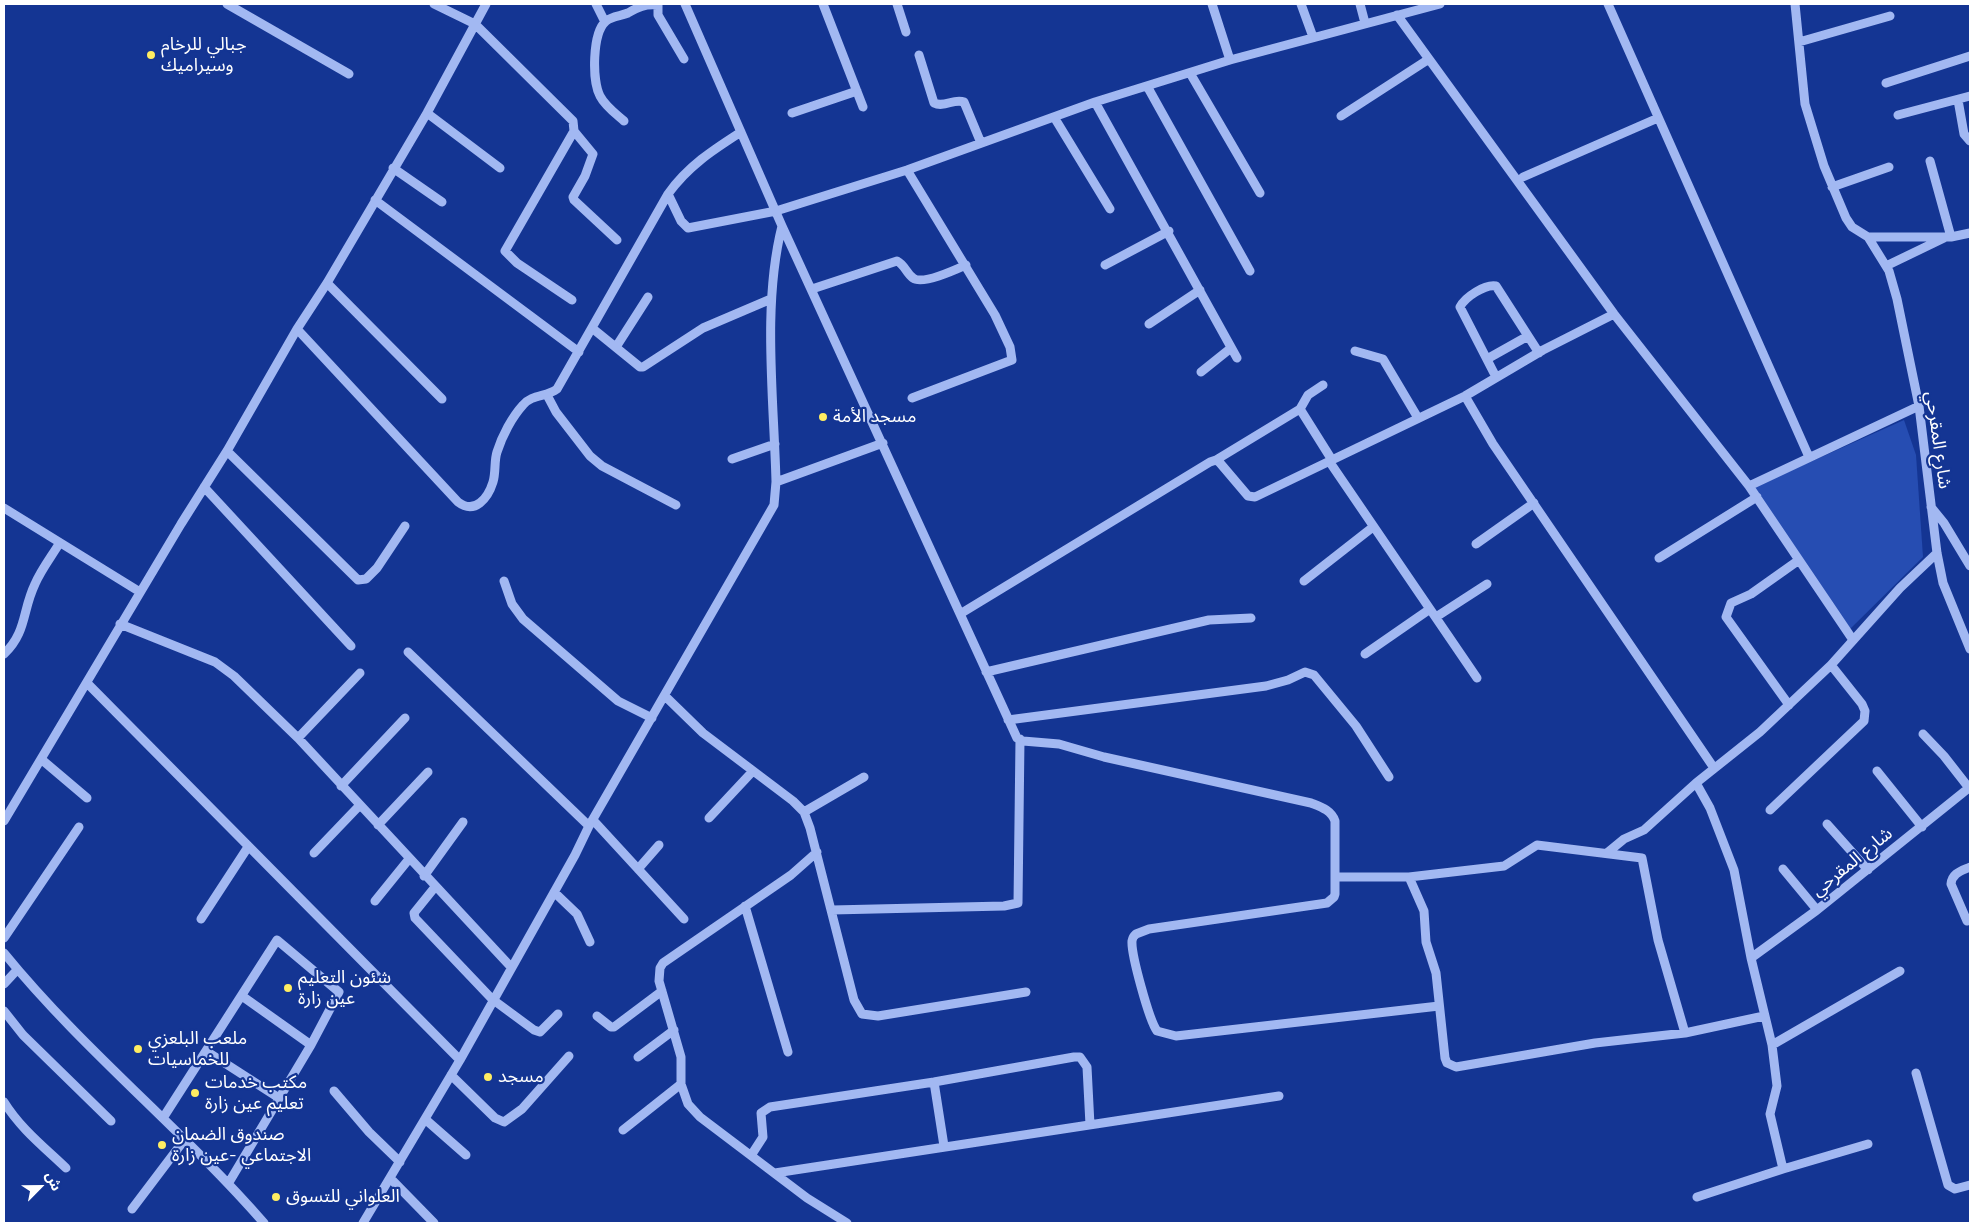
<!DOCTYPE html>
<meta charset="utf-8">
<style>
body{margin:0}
#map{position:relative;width:1974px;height:1227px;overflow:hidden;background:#143593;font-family:Raleway,"Noto Sans Arabic",sans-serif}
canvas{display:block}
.frame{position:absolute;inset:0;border:5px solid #fff;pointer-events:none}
.north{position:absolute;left:15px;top:1162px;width:50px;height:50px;-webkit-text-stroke:4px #143593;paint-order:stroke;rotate:67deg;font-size:14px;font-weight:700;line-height:20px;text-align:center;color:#fff}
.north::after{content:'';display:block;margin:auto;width:18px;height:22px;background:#fff;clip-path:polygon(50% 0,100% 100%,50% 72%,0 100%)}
</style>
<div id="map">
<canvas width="1974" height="1227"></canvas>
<div class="frame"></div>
<div class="north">ش</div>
</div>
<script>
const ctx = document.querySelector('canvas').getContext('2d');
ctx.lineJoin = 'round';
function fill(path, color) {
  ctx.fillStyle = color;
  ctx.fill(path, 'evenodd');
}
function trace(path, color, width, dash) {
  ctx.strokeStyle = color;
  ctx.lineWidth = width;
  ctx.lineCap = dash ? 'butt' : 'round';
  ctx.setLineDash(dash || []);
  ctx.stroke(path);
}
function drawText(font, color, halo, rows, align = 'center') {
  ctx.font = font + ' Raleway,"Noto Sans Arabic",sans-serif';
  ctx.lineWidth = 4.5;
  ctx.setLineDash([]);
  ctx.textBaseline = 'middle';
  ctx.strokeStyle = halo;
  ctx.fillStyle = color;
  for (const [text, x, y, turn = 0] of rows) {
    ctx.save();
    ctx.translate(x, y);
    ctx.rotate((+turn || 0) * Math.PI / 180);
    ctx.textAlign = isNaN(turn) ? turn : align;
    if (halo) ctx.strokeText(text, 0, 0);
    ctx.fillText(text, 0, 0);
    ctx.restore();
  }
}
const green = new Path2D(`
 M 1904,420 L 1916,455 L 1923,557 L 1849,630 L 1754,487 Z`);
const minor = new Path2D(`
 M 227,4 L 349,74
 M 434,4 L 475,24 L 573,121 L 574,131 L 505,251 L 517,263 L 572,300
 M 596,4 L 605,22
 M 658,4 L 658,15 L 684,59
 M 685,4 L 782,226 L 1017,738 L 1023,741 L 1059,744 L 1104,757 L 1311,803 C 1321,807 1331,810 1335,821 L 1335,894 L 1334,897 L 1327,903 L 1149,929 L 1136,934 C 1133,937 1133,937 1132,941 C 1131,954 1149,1020 1157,1031 L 1176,1036 L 1439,1006
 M 823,4 L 863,107
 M 897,4 L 906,32
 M 1212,4 L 1230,60
 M 1301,4 L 1313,37
 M 1360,4 L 1365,23
 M 1608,4 L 1809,457
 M 1795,4 L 1805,104 L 1824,166 L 1846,218 L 1852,227 L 1868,237 L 1889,271 L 1897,299 L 1919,406 L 1937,553 L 1943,583 L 1970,649
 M 1397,15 L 1614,314 L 1749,486 L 1853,640
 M 1799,42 L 1890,16
 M 919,55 L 934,103 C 944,108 954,98 964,102 L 981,143
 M 1190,73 L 1260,193
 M 1886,83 L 1970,56
 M 1147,86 L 1250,271
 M 1958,100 L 1964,134 L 1970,141
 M 1095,102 L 1237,358
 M 427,113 L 500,168
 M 792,113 L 857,91
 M 1898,115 L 1970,96
 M 1341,116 L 1429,59
 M 1054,117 L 1110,209
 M 624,121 C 616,114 605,106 600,96 C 592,81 592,33 606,21 C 612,16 621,16 628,13 C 638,7 645,4 657,5
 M 574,131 L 593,154 L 585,176 L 573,197 L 574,200 L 617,240
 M 1930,161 L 1951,237
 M 393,168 L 442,202
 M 907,170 L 995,315 L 1010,347 L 1012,360 L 912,398
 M 1523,177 L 1658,118
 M 1832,187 L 1889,167
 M 668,194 L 681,221 L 688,228 L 776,211 L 907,170 L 1095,102 L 1230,60 L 1440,4
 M 375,200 L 579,352
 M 1868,237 L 1951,237 L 1970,233
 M 1105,265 L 1169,231
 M 1886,266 L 1944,238
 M 327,283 L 442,399
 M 812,289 L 897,261 C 905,265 906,273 913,278 C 922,285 955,270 966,265
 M 1149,324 L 1200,290
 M 592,328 L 640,367 L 643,367 L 703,328 L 771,299
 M 297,329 L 458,502 C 475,515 488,498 493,482 C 496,472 494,461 497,452 C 502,436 512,417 523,405 C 532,394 547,397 557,389 L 668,194 C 688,166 713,150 741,132
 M 616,347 L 648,297
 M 1355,351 L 1383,359 L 1418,418
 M 1487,359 L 1528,336
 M 1201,372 L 1231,348
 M 1496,377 L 1460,307 C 1465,297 1485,284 1496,286 L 1539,353
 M 547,395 L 556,412 L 590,456 L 602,466 L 676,505
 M 1465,396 L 1493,444 L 1714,768
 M 1300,409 L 1308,395 L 1323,385
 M 227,451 L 358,580 L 366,579 L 377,568 L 405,526
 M 732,459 L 775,444
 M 1216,460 L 1300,409 L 1332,460
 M 1329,461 L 1477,678
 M 776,482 L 883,443
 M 1749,486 L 1919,406
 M 204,487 L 351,646
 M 1931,507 L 1944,523 L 1970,566
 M 4,508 L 140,592
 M 1476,544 L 1534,503
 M 1659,558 L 1757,497
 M 504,581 L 512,604 L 523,619 L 618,701 L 652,718
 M 1304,581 L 1373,527
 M 960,614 L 1210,462 L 1216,460 L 1220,463 L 1248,496 L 1255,497 L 1465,396 L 1543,350 L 1614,314
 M 1436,617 L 1487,584
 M 120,624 L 215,662 L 234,676 L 298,738 L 511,967
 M 408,652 L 589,826
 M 4,654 C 27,632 22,611 35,584 C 41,570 51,557 59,544
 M 1365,654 L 1430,609
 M 986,672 L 1209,620 L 1251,618
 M 87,683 L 460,1060
 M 665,696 L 703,733 L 793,801 L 804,812 L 810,828 L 854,1000 L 862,1014 L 878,1016 L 1026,992
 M 1789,705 L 1726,617 L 1731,603 L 1751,594 L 1799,560
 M 1008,720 L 1266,686 L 1288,680 L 1305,672 L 1314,675 L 1356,726 L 1389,777
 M 1923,734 L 1944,756 L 1969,788
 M 298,738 L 360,673
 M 41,759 L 87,798
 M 1877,771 L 1922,827
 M 1696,783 L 1710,808 L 1734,870 L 1751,958 L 1772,1045 L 1777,1086 L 1770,1114 L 1783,1169 L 1697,1197
 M 341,786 L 405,718
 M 1770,810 L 1864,721 L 1865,711 L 1862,704 L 1831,665
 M 804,812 L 864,777
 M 709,818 L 752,772
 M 593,820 L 684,919
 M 4,821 L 181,524 L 227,451 L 297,329 L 327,283 L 427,113 L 486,4
 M 1827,824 L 1868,870
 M 378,825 L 428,772
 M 817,852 L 791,875 L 663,963 L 660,968 L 659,981 L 681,1057 L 681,1084 L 688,1104 L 700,1117 L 807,1198 L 847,1223
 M 314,853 L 359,806
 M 1607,853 L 1624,839 L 1644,830 L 1696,783 L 1760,732 L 1831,665 L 1900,588 L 1937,553
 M 638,869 L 659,845
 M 1783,869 L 1817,910
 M 424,876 L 463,822
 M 1335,877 L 1409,877 L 1424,911 L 1426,942 L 1436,973 L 1445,1058 L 1447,1063 L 1456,1067 L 1595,1043 L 1685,1033 L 1764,1016
 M 1409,877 L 1504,866 L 1537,845 L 1642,858 L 1658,940 L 1685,1033
 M 435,887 L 414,913 L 415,918 L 492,999 L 534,1030 L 540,1032 L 558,1014
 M 554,892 L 577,914 L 590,942
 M 375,901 L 409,859
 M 745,906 L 788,1052
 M 832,910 L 1004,906 L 1018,903 L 1020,739
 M 201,919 L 248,847
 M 1967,921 L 1951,884 C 1952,873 1961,871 1970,867
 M 4,938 L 79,827
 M 4,953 C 83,1050 182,1129 264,1223
 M 1751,958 L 1817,910 L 1970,787
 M 4,984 L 17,970
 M 242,996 L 311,1045
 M 4,1011 L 23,1035 L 111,1121
 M 597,1016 L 611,1027 L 614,1027 L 662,991
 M 1772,1045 L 1900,971
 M 206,1051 L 279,1098
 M 638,1057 L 674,1030
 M 1916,1073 L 1948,1185 L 1955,1189 L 1970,1185
 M 451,1075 L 495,1118 L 504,1122 L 522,1109 L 569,1056
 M 934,1082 L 944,1146
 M 334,1091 L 369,1132 L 400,1162
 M 4,1102 C 20,1128 44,1147 66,1168
 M 163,1118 L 277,940 L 339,992 L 311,1045 L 228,1184
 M 425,1119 L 466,1155
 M 623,1130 L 681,1084
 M 752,1154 L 763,1137 L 761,1113 L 770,1107 L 934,1082 L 1074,1057 L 1080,1057 L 1087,1067 L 1090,1125
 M 1783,1169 L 1868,1144
 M 775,1173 L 1279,1096
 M 390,1178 L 434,1223
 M 132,1209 L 185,1139
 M 363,1223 L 460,1060 L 575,855 L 589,826 L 774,505 L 776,482 C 774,400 762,305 782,226`);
const markers = [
 [151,55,5,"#ffed62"],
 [823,417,5,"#ffed62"],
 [288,988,5,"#ffed62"],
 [138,1049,5,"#ffed62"],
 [488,1077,5,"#ffed62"],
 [195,1093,5,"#ffed62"],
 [162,1145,5,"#ffed62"],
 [276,1197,5,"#ffed62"]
];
const poiNames = [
 ["جبالي للرخام",161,45],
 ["وسيراميك",161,66],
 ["مسجد الأمة",833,417],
 ["شئون التعليم",298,978],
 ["عين زارة",298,999],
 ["ملعب البلعزي",148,1039],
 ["للخماسيات",148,1060],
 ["مسجد",498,1077],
 ["مكتب خدمات",205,1083],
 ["تعليم عين زارة",205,1104],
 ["صندوق الضمان",172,1135],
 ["الاجتماعي -عين زارة",172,1156],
 ["العلواني للتسوق",286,1197]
];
const streetNames = [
 ["شارع المقرحي",1938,440,82],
 ["شارع المقرحي",1852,862,-39]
];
fill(green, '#264db2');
trace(minor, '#a2b8f2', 9);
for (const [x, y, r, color] of markers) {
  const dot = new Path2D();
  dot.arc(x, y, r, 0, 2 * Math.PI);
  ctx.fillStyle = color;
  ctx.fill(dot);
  trace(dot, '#143593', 2);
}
drawText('18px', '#fff', '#143593', poiNames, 'left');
drawText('18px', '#fff', '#143593', streetNames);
</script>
